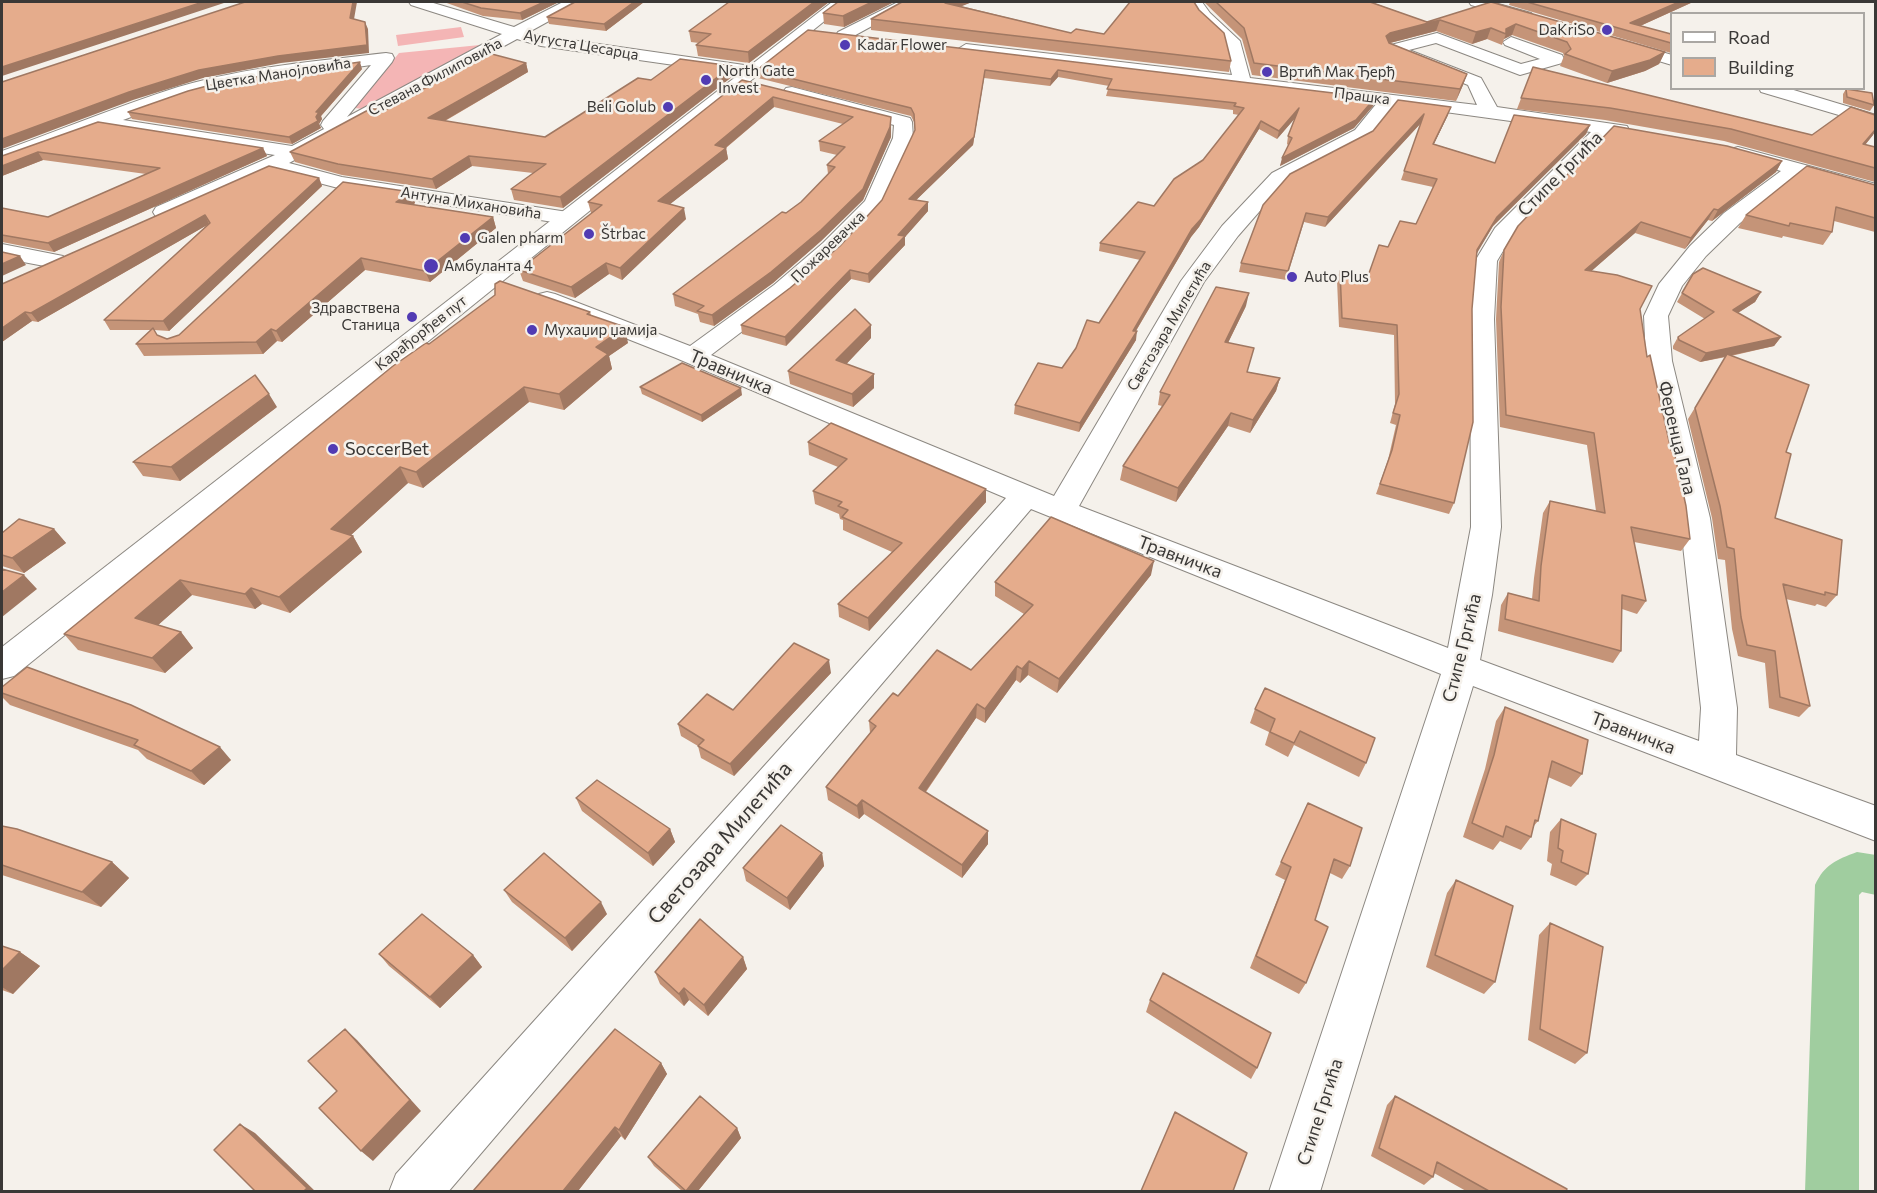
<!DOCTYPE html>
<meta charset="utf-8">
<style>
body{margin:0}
#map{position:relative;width:1877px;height:1193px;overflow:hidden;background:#f5f1eb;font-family:Commissioner,sans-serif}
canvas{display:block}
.frame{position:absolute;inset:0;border:3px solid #3a3836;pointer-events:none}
.legend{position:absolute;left:1670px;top:12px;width:195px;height:78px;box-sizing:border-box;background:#f5f1eb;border:2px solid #aaa7a3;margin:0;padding:8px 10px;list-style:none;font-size:18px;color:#3a3836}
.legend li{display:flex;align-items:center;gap:12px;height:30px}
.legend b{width:30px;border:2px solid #aaa7a3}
</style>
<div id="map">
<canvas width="1877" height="1193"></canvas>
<div class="frame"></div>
<ul class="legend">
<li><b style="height:8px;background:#fff"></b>Road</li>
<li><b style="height:16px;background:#e5ac8c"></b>Building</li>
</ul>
</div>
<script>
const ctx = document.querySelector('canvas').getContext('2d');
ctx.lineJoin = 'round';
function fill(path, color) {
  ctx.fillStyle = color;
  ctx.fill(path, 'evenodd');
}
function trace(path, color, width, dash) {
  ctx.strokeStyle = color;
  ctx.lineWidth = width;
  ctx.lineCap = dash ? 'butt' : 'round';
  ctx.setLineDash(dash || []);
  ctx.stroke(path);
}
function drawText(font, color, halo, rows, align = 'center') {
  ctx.font = font + ' Commissioner,sans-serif';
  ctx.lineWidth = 5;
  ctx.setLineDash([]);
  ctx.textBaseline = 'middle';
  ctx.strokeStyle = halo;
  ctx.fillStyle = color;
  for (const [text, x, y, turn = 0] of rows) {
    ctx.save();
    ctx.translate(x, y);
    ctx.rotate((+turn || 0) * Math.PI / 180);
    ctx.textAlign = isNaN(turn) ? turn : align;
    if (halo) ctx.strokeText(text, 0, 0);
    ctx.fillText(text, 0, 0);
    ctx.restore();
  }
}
const green = new Path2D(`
 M 461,27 L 464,37 L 398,46 L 396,35 Z
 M 480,45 L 363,109 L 355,108 L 399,53 Z`);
const canal = new Path2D(`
 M 1857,852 L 1876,855 L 1876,895 L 1862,892 L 1859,895 L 1859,1192 L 1805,1192 L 1815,885 C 1825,864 1836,860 1857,852 Z`);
const minor = new Path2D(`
 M 409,2 L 430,2 L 514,27 L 563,2 L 580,2 L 578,5 L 529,32 L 543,36 L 751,66 L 757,67 L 759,71 L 757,75 L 751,76 L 541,46 L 517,39 L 289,163 L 342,177 L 574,213 L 577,218 L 574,223 L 566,224 L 342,189 L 273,171 L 164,218 L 156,217 L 153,212 L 156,207 L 275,155 L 102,128 L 2,164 L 2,151 C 60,130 119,106 178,87 C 245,67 317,61 386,53 L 392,54 L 394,58 L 392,62 L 347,117 L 502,34 L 411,5 ZM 371,65 L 323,121 L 321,125 L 324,129 L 292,146 L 123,120 L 191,95 L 225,86 Z
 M 898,2 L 916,2 L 850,38 L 844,40 L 836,35 L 838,32 Z
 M 1188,2 L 1202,2 L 1210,13 L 1240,41 L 1250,78 L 1477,105 L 1468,85 L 1387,52 L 1385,49 L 1387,46 L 1437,33 L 1521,64 L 1540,59 L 1505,45 L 1503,42 L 1511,37 L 1562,55 L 1564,59 L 1562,63 L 1520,75 L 1436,43 L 1409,50 L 1481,78 L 1497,107 L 1627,126 L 1629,130 L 1627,134 L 1610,134 L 1512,236 L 1497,261 L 1494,319 L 1501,527 L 1492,595 L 1480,660 L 1699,741 L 1701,708 L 1680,518 L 1646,361 L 1644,316 L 1659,284 L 1690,246 L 1724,213 L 1781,171 L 1731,157 L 1728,153 L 1731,149 L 1738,147 L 1876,184 L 1876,197 L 1799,176 L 1740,223 L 1706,256 L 1682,286 L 1668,316 L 1672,361 L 1710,518 L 1737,708 L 1736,755 L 1876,806 L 1876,841 L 1473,686 L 1320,1192 L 1269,1192 L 1441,674 L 1031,509 L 448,1192 L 389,1192 L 396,1174 L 1006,498 L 676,358 L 539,304 L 535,299 L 539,294 L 547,292 L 555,294 L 690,346 L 774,285 L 823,243 L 865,201 L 893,138 L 894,125 L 786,96 L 783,92 L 786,88 L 792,87 L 910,118 L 912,122 L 913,138 L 881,207 L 839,253 L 790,295 L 711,355 L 1054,496 L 1181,281 L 1222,226 L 1272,173 L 1355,130 L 1377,103 L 966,54 L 958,49 L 966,44 L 1232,75 L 1224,43 L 1199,19 ZM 1394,105 L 1591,132 L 1495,228 L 1475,261 L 1470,319 L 1471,527 L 1448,648 L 1079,506 L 1204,282 L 1238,236 L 1286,181 L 1369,138 Z
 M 1469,2 L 1491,2 L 1531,13 L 1534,16 L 1526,21 L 1471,5 Z
 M 1618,39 L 1672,55 L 1672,65 L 1612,47 L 1610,44 Z
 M 1759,88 L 1787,88 L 1876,115 L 1876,126 L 1761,92 Z
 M 2,244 L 63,256 L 66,261 L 63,266 L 55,268 L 2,258 Z`);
const major = new Path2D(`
 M 832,2 L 848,2 L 14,676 L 2,679 L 2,647 Z`);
const wall = new Path2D(`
 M 444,2 L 559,2 L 522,20 L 483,16 Z
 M 644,2 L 606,31 L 549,24 L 547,17 Z
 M 729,2 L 829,2 L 749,63 L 698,56 L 696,45 L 699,43 L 691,42 L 689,31 Z
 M 894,2 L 844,27 L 824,24 L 823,13 Z
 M 902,2 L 972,2 L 961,6 L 1071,33 L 1231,61 L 1229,72 L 871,30 L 871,19 Z
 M 1204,2 L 1377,2 L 1374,3 L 1427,22 L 1491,2 L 1665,52 L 1659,64 L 1645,71 L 1607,83 L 1560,66 L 1564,56 L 1563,53 L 1512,35 L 1504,39 L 1502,45 L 1487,39 L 1472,44 L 1436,31 L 1390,43 L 1467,74 L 1463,85 L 1456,101 L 1252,75 L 1242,39 Z
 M 1510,2 L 1693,2 L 1640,26 L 1671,34 L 1671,53 L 1509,5 Z
 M 808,30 L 1373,106 L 1354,128 L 1280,166 L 1288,145 L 1287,144 L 1288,136 L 1295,118 L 1277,139 L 1259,129 L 1199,227 L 1191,237 L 1136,331 L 1136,340 L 1079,432 L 1014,414 L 1015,405 L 1062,368 L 1099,323 L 1140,260 L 1099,251 L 1100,243 L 1154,206 L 1203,160 L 1239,115 L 1233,114 L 1233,110 L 1106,96 L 1109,86 L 1058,77 L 1050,86 L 984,78 L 973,145 L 916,200 L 928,211 L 905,237 L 905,245 L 869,283 L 851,279 L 786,346 L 742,334 L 741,325 L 790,288 L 840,246 L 882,200 L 915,131 L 914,122 L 911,116 L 758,78 L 757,70 Z
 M 526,63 L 528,72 L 445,121 L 545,137 L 651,80 L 733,76 L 563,208 L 514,200 L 511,189 L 533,173 L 472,166 L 436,189 L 342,175 L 295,162 L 290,152 L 387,109 Z
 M 1533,67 L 1812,135 L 1873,135 L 1865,145 L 1875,147 L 1875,182 L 1724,141 L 1605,120 L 1517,109 Z
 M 362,69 L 321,116 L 322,119 L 319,124 L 321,128 L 292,144 L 132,119 L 128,112 Z
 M 742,80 L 891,117 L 891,137 L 863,200 L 821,241 L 773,283 L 714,326 L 700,322 L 698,314 L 675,306 L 673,294 L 801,202 L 828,174 L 827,165 L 837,155 L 820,151 L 819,141 L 843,124 L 774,107 L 726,148 L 728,159 L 670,204 L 686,219 L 622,280 L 609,274 L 575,298 L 523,281 L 519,270 L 592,213 L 591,213 L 588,202 Z
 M 1846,89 L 1874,105 L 1870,111 L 1843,103 L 1843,94 Z
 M 1448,115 L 1434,144 L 1495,163 L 1590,125 L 1586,134 L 1493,226 L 1476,254 L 1454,503 L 1449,514 L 1376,494 L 1388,460 L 1396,425 L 1390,423 L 1395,404 L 1394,335 L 1339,327 L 1337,280 L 1340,271 L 1368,276 L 1388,247 L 1416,224 L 1433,187 L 1401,180 L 1421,123 L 1325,227 L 1304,222 L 1286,280 L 1239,272 L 1241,263 L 1373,131 Z
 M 98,122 L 263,148 L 267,156 L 54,252 L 2,242 L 2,208 L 48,217 L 146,174 L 43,160 L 2,176 L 2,156 Z
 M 1782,161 L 1776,172 L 1712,221 L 1708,220 L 1685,249 L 1635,233 L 1591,271 L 1640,309 L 1647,357 L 1690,539 L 1681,551 L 1634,542 L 1646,601 L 1637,614 L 1622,609 L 1621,651 L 1613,663 L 1498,631 L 1501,605 L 1508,593 L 1532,599 L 1534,578 L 1543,513 L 1550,501 L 1596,511 L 1587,445 L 1500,427 L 1496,319 L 1499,262 L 1504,250 Z
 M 319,178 L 322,186 L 169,331 L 154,330 L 157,335 L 167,339 L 179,335 L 411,192 L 415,203 L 413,205 L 493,217 L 496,228 L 430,282 L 365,270 L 282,342 L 277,341 L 263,354 L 144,356 L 136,344 L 151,330 L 110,330 L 104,320 L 207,225 L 38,322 L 32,321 L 2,342 L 2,284 Z
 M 1875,185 L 1875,232 L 1834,221 L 1832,232 L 1823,245 L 1783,236 L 1782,238 L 1738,228 L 1746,215 Z
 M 1693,274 L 1761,292 L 1755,302 L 1738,313 L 1781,337 L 1774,346 L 1731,356 L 1786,452 L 1775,518 L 1837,595 L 1826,607 L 1817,604 L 1815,606 L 1786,599 L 1810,706 L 1799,717 L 1769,708 L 1765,663 L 1738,656 L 1732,629 L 1725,560 L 1718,559 L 1712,518 L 1688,419 L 1726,357 L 1700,362 L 1673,349 L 1673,346 L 1678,337 L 1705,319 L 1677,302 Z
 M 1246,306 L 1228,343 L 1248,372 L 1280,378 L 1276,391 L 1250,433 L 1228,426 L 1176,502 L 1120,480 L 1123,466 L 1162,406 L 1158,405 L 1160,392 Z
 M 590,312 L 591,315 L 628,343 L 609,356 L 612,369 L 564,410 L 529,402 L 423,488 L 408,483 L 351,535 L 353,536 L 362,552 L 290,613 L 262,604 L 255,609 L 192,595 L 158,625 L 181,632 L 193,648 L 165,673 L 78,650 L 64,634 L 429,344 Z
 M 871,338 L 846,364 L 874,388 L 853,407 L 790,384 L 788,371 Z
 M 640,387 L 742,395 L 702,422 L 642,394 Z
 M 277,407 L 180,481 L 143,476 L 133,462 Z
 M 808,442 L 986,502 L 869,631 L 839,617 L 838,604 L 892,552 L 843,530 L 843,520 L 840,519 L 839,514 L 815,504 L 813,491 L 838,467 L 809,455 Z
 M 54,529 L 66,543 L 24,573 L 2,566 L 2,533 Z
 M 1151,575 L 1057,693 L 1028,675 L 1020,683 L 1016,680 L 985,723 L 976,718 L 926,792 L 988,844 L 962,878 L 864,814 L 859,819 L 828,800 L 826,787 L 870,733 L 869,721 L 971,670 L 1024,614 L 995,596 L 995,582 Z
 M 831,673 L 734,776 L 701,758 L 698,746 L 681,736 L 678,724 L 733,710 Z
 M 2,687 L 231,760 L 204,785 L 147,759 L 138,750 L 10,705 L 2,697 Z
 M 1505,707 L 1582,774 L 1571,787 L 1548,777 L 1538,821 L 1533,827 L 1531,837 L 1521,850 L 1500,841 L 1493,850 L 1463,837 L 1485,769 L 1496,721 Z
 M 1255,709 L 1366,763 L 1359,777 L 1294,745 L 1288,757 L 1265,745 L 1269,732 L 1250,723 Z
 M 576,798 L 670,829 L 675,842 L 653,866 L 582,811 Z
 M 1308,803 L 1350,866 L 1342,879 L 1330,873 L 1315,920 L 1306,983 L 1299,994 L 1250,968 L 1285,880 L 1275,875 Z
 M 1561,819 L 1588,874 L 1576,886 L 1550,875 L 1552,864 L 1547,861 L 1550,832 Z
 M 2,826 L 112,862 L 129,878 L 101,907 L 2,875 Z
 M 822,853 L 824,866 L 790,910 L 746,881 L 743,868 Z
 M 1456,880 L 1495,982 L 1484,994 L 1426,967 L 1447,893 Z
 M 504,890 L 607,914 L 572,951 L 512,902 Z
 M 1550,923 L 1587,1053 L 1575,1064 L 1528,1040 L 1539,935 Z
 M 2,946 L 20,952 L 40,966 L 13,994 L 2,990 Z
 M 379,954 L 473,955 L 482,967 L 440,1008 L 389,966 Z
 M 743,957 L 747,969 L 708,1016 L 689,1000 L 684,1006 L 660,984 L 655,972 Z
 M 1150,1000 L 1257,1068 L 1251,1079 L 1146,1012 Z
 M 661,1063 L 667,1074 L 625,1140 L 621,1136 L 578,1191 L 473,1191 Z
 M 1395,1096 L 1566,1191 L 1466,1191 L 1434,1173 L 1433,1177 L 1424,1185 L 1371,1156 L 1387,1105 Z
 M 737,1128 L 741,1138 L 698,1191 L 682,1191 L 654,1166 L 648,1157 Z`);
const shadedWall = new Path2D(`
 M 203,2 L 227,2 L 2,76 L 2,67 Z
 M 353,2 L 357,2 L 353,25 L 350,18 Z
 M 544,2 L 559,2 L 522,20 L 520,13 Z
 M 634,2 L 644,2 L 606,31 L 604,24 Z
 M 814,2 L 829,2 L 749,63 L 748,52 Z
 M 872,2 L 894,2 L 844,27 L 843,16 Z
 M 948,2 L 972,2 L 945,13 L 945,3 Z
 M 1679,2 L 1693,2 L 1629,31 L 1630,23 Z
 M 1440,20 L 1436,31 L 1386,44 L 1386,36 L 1390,33 Z
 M 365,22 L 368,29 L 369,53 L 281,63 L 203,78 L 133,100 L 2,149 L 2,139 L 129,92 L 199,70 Z
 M 1516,24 L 1512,35 L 1504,39 L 1506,34 L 1506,29 Z
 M 1491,28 L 1487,39 L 1472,44 L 1476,32 Z
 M 1665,52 L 1659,64 L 1645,71 L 1607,83 L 1612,71 Z
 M 360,62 L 362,69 L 321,116 L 322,119 L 319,124 L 316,117 L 316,112 Z
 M 526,63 L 528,72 L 432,128 L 428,118 Z
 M 732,66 L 733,76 L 563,208 L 560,197 Z
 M 985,70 L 984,78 L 973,145 L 909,207 L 909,199 Z
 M 1058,70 L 1058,77 L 1050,86 L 1051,79 Z
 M 1467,74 L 1463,85 L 1456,101 L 1460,89 Z
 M 773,97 L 774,107 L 717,155 L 715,145 Z
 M 1375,98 L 1373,106 L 1354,128 L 1280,166 L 1282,158 Z
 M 1451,107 L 1448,115 L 1430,152 L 1433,144 Z
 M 1299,108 L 1297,116 L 1277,139 L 1279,131 Z
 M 1424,114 L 1421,123 L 1325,227 L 1328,217 Z
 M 891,117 L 891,137 L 863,200 L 821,241 L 773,283 L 714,326 L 712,315 Z
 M 318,121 L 321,128 L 292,144 L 289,137 Z
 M 1261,121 L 1259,129 L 1199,227 L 1191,237 L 1131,339 L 1133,331 L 1192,229 Z
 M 1590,125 L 1586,134 L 1493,226 L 1473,260 L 1477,250 L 1497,217 Z
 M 1875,130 L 1875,132 L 1873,135 L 1856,156 L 1863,144 Z
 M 263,148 L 267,156 L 54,252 L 48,243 Z
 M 726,148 L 728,159 L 660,212 L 658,201 Z
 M 38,152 L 43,160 L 2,176 L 2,166 Z
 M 469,156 L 472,166 L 436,189 L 432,179 Z
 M 1782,161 L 1776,172 L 1712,221 L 1718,210 Z
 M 319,178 L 322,186 L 169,331 L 163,321 Z
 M 411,192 L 415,203 L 400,213 L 396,202 Z
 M 928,202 L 928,211 L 905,237 L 905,245 L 869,283 L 868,274 L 898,235 Z
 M 684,208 L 686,219 L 622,280 L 620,268 Z
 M 1714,209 L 1708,220 L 1685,249 L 1691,238 Z
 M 205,215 L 209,224 L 38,322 L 31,313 Z
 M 493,217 L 496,228 L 430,282 L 425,271 Z
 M 1641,222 L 1635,233 L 1579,282 L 1585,270 Z
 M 20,256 L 26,265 L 2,276 L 2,264 Z
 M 361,258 L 365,270 L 282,342 L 276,331 Z
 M 606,263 L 609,274 L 575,298 L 571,287 Z
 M 850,270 L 851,279 L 786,346 L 785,337 Z
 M 1761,292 L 1755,302 L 1728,319 L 1733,310 Z
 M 1249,293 L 1246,306 L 1222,355 L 1225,342 Z
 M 25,312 L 32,321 L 2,342 L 2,328 Z
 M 871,325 L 871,338 L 837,374 L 836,360 Z
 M 625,327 L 628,343 L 609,356 L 612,369 L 564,410 L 559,394 L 596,347 Z
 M 271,329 L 277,341 L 263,354 L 256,342 Z
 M 1137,331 L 1136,340 L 1079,432 L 1080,423 Z
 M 1781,337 L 1774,346 L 1700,362 L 1706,353 Z
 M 874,374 L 874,388 L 853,407 L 852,394 Z
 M 1280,378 L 1276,391 L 1250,433 L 1253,420 Z
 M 524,387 L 529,402 L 423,488 L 416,472 Z
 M 741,388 L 742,395 L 702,422 L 701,415 Z
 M 269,394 L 277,407 L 180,481 L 171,467 Z
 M 1231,413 L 1228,426 L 1176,502 L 1178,488 Z
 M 400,467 L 408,483 L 340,545 L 331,529 Z
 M 986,489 L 986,502 L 869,631 L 868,618 Z
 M 54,529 L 66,543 L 24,573 L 12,558 Z
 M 353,536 L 362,552 L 290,613 L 279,597 Z
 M 1154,561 L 1151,575 L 1057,693 L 1059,679 Z
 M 24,575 L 37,589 L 2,617 L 2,592 Z
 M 180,580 L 192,595 L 148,634 L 135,618 Z
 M 251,588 L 262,604 L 255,609 L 245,594 Z
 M 181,632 L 193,648 L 165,673 L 152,658 Z
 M 829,660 L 831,673 L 734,776 L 730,764 Z
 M 1029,661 L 1028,675 L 1020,683 L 1022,669 Z
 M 1017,666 L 1016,680 L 985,723 L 985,709 Z
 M 977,704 L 976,718 L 919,801 L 919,788 Z
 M 220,747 L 231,760 L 204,785 L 191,771 Z
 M 862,800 L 864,814 L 859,819 L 857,806 Z
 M 670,829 L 675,842 L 653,866 L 648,853 Z
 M 988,831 L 988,844 L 962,878 L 962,865 Z
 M 822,853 L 824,866 L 790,910 L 787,898 Z
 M 112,862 L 129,878 L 101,907 L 82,892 Z
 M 601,902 L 607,914 L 572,951 L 565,938 Z
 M 20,952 L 40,966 L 13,994 L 2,987 L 2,970 Z
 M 473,955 L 482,967 L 440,1008 L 430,997 Z
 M 743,957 L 747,969 L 708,1016 L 704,1005 Z
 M 684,988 L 689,1000 L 684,1006 L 679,994 Z
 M 345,1029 L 357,1040 L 421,1111 L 373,1161 L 361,1151 Z
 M 661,1063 L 667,1074 L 625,1140 L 619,1130 Z
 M 240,1124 L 255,1133 L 315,1191 L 304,1191 Z
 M 615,1127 L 621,1136 L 578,1191 L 563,1191 Z
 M 737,1128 L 741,1138 L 698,1191 L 686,1191 Z`);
const building = new Path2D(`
 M 2,2 L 203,2 L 2,67 Z
 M 245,2 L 353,2 L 350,18 L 365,22 L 367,45 L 278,56 L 199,70 L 129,92 L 2,139 L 2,82 Z
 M 462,2 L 544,2 L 520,13 L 481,8 Z
 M 575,2 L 634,2 L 604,24 L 547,17 Z
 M 729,2 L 814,2 L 748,52 L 696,45 L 711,34 L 689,31 Z
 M 838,2 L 872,2 L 843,16 L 823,13 Z
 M 902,2 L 948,2 L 945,3 L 1071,33 L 1076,29 L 1104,34 L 1130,2 L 1194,2 L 1199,10 L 1224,33 L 1231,61 L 871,19 Z
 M 1216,2 L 1370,2 L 1427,22 L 1491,2 L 1665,52 L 1650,60 L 1612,71 L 1565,54 L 1571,49 L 1567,42 L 1516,24 L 1506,29 L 1506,34 L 1491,28 L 1476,32 L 1440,20 L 1390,33 L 1386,36 L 1389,43 L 1467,74 L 1460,89 L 1254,63 L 1244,28 Z
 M 1527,2 L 1679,2 L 1630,23 L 1671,34 L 1671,43 Z
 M 808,30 L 1375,98 L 1356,120 L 1282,158 L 1292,138 L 1288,136 L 1299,108 L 1279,131 L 1261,121 L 1201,219 L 1192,229 L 1133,331 L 1137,331 L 1080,423 L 1015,405 L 1038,363 L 1062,368 L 1076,348 L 1087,320 L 1099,323 L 1145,252 L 1100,243 L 1138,202 L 1154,206 L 1174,179 L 1203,160 L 1244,108 L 1234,106 L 1236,103 L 1107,89 L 1112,79 L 1058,70 L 1051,79 L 985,70 L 974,137 L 909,199 L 928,202 L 898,235 L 905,236 L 868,274 L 850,270 L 785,337 L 741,325 L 790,288 L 840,246 L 882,200 L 915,130 L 914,114 L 911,108 L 757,70 Z
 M 488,53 L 526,63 L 428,118 L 545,137 L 638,78 L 651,80 L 680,59 L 732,66 L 560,197 L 511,189 L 546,164 L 469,156 L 432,179 L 338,164 L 290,152 L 370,109 L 387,109 Z
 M 360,62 L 316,112 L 319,112 L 316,117 L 318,121 L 289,137 L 128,112 L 188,91 L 222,82 Z
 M 1533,67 L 1812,135 L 1851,107 L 1875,115 L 1875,130 L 1863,144 L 1875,147 L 1875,168 L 1731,129 L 1610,108 L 1521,98 Z
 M 742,80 L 891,117 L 890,127 L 863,189 L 821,230 L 771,272 L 712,315 L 697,311 L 704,306 L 673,294 L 782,212 L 786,213 L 801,202 L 835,167 L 827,165 L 845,147 L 819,141 L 853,117 L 773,97 L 715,145 L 726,148 L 658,201 L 684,208 L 620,268 L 606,263 L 571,287 L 519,270 L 602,205 L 588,202 Z
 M 1846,89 L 1872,93 L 1874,105 L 1847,97 Z
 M 1398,100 L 1451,107 L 1433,144 L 1495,163 L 1514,115 L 1590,125 L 1497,217 L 1477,250 L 1472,309 L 1473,422 L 1454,503 L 1380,484 L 1392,450 L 1400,415 L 1393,413 L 1399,394 L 1397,325 L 1342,318 L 1340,271 L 1368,276 L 1379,245 L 1388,247 L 1400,221 L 1416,224 L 1437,179 L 1404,171 L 1424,114 L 1328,217 L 1306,213 L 1288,271 L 1241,263 L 1263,205 L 1290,174 L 1373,131 Z
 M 98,122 L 263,148 L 48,243 L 2,235 L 2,208 L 48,217 L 160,168 L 38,152 L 2,166 L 2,156 Z
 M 1614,126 L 1727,146 L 1782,161 L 1718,210 L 1714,209 L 1691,238 L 1641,222 L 1585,270 L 1617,275 L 1652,286 L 1640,309 L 1647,357 L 1650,355 L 1671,450 L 1673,447 L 1686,506 L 1690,539 L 1631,527 L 1646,601 L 1622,595 L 1621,651 L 1505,619 L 1508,593 L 1539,601 L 1541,566 L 1550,501 L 1605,513 L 1594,433 L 1506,415 L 1501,307 L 1504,250 L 1518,226 Z
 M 269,166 L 319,178 L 163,321 L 104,320 L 210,223 L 205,215 L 31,313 L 25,312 L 2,328 L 2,284 Z
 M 1807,166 L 1875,185 L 1875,218 L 1836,207 L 1832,232 L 1790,223 L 1789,226 L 1746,215 Z
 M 343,182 L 411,192 L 396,202 L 493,217 L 425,271 L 361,258 L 276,331 L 271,329 L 256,342 L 136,344 L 153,328 L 157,335 L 167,339 L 179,335 Z
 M 2,252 L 20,256 L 2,264 Z
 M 1703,268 L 1761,292 L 1733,310 L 1781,337 L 1706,353 L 1679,340 L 1678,337 L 1714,312 L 1682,293 L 1693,274 Z
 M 500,281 L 587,311 L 590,312 L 587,314 L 625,327 L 596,347 L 608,354 L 559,394 L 524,387 L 416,472 L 400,467 L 331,529 L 353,536 L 279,597 L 251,588 L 245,594 L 180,580 L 135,618 L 181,632 L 152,658 L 64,634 L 393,366 L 426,343 L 429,344 L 495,295 L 495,284 Z
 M 1216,287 L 1249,293 L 1225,342 L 1254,348 L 1247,372 L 1280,378 L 1253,420 L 1231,413 L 1178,488 L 1123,466 L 1170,395 L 1160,392 Z
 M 855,309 L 871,325 L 836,360 L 874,374 L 852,394 L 788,371 Z
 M 1727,354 L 1809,385 L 1786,452 L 1791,454 L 1775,518 L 1842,540 L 1837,595 L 1825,592 L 1825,595 L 1783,584 L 1810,706 L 1780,697 L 1775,651 L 1747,645 L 1741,617 L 1734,549 L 1727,547 L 1720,506 L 1695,408 Z
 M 682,363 L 741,388 L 701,415 L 640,387 Z
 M 255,375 L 269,394 L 171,467 L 133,462 Z
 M 831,423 L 986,489 L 868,618 L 838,604 L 902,543 L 842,517 L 848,510 L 838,506 L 842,502 L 813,491 L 847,459 L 808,442 Z
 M 1051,517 L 1154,561 L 1059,679 L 1029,661 L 1022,669 L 1017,666 L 985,709 L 977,704 L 919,788 L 988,831 L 962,865 L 862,800 L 857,806 L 826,787 L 876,726 L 869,721 L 893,693 L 898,696 L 937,650 L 971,670 L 1033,605 L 995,582 Z
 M 19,519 L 54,529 L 12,558 L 2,555 L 2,533 Z
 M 2,569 L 24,575 L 2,592 Z
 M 794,643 L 829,660 L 730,764 L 698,746 L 704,740 L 678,724 L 707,694 L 733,710 Z
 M 27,667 L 131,705 L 220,747 L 191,771 L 134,745 L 138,740 L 2,693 L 2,687 Z
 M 1265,688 L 1375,738 L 1366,763 L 1300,731 L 1294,743 L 1270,732 L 1275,719 L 1255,709 Z
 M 1505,707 L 1588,740 L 1582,774 L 1552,761 L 1538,821 L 1535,820 L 1531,837 L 1506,826 L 1503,837 L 1472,823 L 1494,755 Z
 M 597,780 L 670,829 L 648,853 L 576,798 Z
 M 1308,803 L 1362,828 L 1350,866 L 1334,859 L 1315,920 L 1328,927 L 1306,983 L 1256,956 L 1291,867 L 1281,862 Z
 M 1561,819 L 1596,834 L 1588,874 L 1561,862 L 1563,851 L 1558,848 Z
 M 781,825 L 822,853 L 787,898 L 743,868 Z
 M 2,826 L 17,829 L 112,862 L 82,892 L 2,865 Z
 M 544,853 L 601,902 L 565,938 L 504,890 Z
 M 1456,880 L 1513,906 L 1495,982 L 1435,955 Z
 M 422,914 L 473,955 L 430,997 L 379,954 Z
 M 700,919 L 743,957 L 704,1005 L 684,988 L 679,994 L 655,972 Z
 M 1550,923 L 1603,947 L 1587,1053 L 1540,1029 Z
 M 2,946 L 20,952 L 2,970 Z
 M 1163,973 L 1271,1033 L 1257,1068 L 1150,1000 Z
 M 345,1029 L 410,1100 L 361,1151 L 319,1108 L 337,1091 L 308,1061 Z
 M 615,1029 L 661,1063 L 619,1130 L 615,1127 L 563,1191 L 473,1191 Z
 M 700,1096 L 737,1128 L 686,1191 L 648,1157 Z
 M 1395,1096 L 1567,1189 L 1566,1191 L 1489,1191 L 1437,1162 L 1433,1177 L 1379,1148 Z
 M 1175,1112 L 1247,1153 L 1233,1191 L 1141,1191 Z
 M 240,1124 L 307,1188 L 304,1191 L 255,1191 L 214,1150 Z`);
const markers = [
 [1607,30,6,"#513bb3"],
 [845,45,6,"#513bb3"],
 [1267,72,6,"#513bb3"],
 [706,80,6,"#513bb3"],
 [668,107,6,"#513bb3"],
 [589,234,6,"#513bb3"],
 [465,238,6,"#513bb3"],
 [431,266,8,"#513bb3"],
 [1292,277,6,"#513bb3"],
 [412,317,6,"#513bb3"],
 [532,330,6,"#513bb3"],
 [333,449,6,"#513bb3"]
];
const farPoinames = [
 ["DaKriSo",1595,30,"right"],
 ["Kadar Flower",857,45],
 ["North Gate",718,71],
 ["Invest",718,88],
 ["Вртић Мак Ђерђ",1279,72],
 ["Beli Golub",656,107,"right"],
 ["Štrbac",601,234],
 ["Galen pharm",477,238],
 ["Амбуланта 4",444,266],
 ["Auto Plus",1304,277],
 ["Здравствена",400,308,"right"],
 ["Станица",400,325,"right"],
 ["Мухаџир џамија",544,330]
];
const farStreetnames = [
 ["Аугуста Цесарца",581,45,10],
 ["Цветка Манојловића",278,74,-9],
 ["Стевана Филиповића",435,77,-28],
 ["Прашка",1362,96,7],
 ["Антуна Михановића",471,203,9],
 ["Пожаревачка",828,247,-44],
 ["Светозара Милетића",1169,326,-59],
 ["Карађорђев пут",421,333,-38]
];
const streetNames = [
 ["Стипе Гргића",1560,174,-45],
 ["Травничка",731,372,23],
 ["Ференца Гала",1677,438,77],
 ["Травничка",1180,557,21],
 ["Стипе Гргића",1462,648,-76],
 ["Травничка",1633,733,21],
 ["Стипе Гргића",1320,1112,-72]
];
const poiNames = [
 ["SoccerBet",345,449]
];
const nearStreetnames = [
 ["Светозара Милетића",720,843,-49]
];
fill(green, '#f4b5b5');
fill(canal, '#a0cd9f');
trace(minor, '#8c8882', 2);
trace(major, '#8c8882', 2);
fill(minor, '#fff');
fill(major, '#fff');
fill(wall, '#c59478');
fill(shadedWall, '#a07862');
fill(building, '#e5ac8c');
trace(building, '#a07862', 1.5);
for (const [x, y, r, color] of markers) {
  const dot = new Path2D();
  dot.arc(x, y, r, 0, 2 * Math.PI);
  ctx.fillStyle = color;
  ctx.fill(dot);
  trace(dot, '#f5f1eb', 2);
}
drawText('15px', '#3a3836', '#f5f1eb', farPoinames, 'left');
drawText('15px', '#3a3836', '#f5f1eb', farStreetnames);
drawText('18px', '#3a3836', '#f5f1eb', streetNames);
drawText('18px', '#3a3836', '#f5f1eb', poiNames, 'left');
drawText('21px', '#3a3836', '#f5f1eb', nearStreetnames);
</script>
